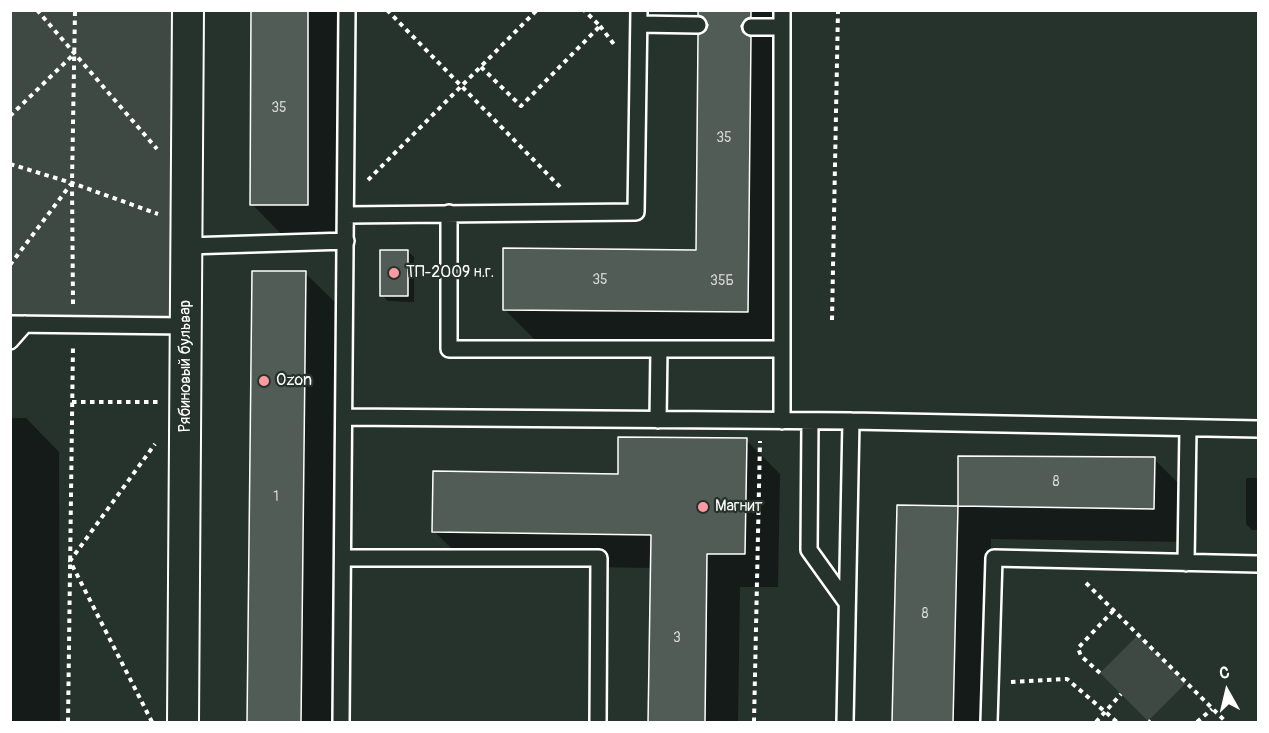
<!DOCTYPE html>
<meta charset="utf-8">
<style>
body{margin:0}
#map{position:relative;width:1269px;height:733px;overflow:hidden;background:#26332d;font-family:Pangolin,sans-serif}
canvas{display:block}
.frame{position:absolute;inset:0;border:12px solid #fff;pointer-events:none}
.north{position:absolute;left:1197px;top:661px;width:60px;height:60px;-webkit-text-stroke:4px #26332d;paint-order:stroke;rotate:352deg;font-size:16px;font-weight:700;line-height:24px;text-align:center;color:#fff}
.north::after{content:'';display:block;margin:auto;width:21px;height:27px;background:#fff;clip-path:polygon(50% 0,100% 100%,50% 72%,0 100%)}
</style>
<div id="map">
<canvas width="1269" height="733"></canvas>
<div class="frame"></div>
<div class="north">С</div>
</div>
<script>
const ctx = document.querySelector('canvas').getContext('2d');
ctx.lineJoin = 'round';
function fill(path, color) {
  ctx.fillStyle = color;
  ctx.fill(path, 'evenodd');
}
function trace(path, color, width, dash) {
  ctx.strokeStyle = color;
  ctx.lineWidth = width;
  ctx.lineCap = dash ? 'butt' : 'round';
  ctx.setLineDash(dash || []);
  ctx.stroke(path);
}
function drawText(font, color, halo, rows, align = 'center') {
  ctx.font = font + ' Pangolin,sans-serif';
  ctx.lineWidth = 4.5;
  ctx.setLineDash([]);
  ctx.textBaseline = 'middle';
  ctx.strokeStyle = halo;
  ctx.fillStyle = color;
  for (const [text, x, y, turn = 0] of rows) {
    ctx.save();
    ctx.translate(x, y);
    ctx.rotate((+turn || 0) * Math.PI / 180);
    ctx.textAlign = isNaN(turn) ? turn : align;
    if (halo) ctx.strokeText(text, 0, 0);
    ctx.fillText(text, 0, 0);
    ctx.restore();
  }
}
const green = new Path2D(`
 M 11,11 L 188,11 L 186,326 L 11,324 Z
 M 1138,635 L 1186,683 L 1148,721 L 1100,673 Z`);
const shadow = new Path2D(`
 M 253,10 L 341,10 L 341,238 L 285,238 L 252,204 Z
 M 700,10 L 784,10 L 779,52 L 774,61 L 781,345 L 538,343 L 504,309 L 698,251 L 707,32 L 709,24 L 700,15 Z
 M 408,251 L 414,257 L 414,302 L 388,301 L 382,295 Z
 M 305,273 L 339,306 L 334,722 L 249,722 Z
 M 10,418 L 26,418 L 59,452 L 60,722 L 10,722 Z
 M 746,440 L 780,474 L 778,587 L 740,587 L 738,722 L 649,722 L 652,568 L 468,565 L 434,531 L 619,475 Z
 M 959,458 L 1154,459 L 1188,493 L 1187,542 L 991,539 L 987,722 L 893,722 L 899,507 L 959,508 Z
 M 1246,478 L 1258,478 L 1258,530 L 1252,530 L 1246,524 Z`);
const building = new Path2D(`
 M 251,10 L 308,10 L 308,205 L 250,205 Z
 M 698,10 L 751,10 L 751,17 L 746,19 L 741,26 L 743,32 L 751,37 L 748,312 L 503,310 L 503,248 L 696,250 L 698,35 L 706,30 L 708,25 L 703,17 L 698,15 Z
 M 380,250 L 408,250 L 408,296 L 380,296 Z
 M 252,271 L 306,271 L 301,723 L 247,723 Z
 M 618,437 L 747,438 L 745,554 L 707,554 L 705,723 L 648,723 L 651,535 L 432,532 L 433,471 L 618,474 Z
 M 958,456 L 1155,457 L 1154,509 L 958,506 Z
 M 897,505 L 958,506 L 953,723 L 892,723 Z`);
const path = new Path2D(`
 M 37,10 L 157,149
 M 387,10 L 563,190
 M 600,26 L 616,47
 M 481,67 L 521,106 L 600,26 L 584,10
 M 10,116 L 74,54
 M 10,164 L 72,183 L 158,214
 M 368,180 L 537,10
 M 10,265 L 71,184
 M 73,304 L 72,183 L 75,10
 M 832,320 L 838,10
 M 72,402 L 158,402
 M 1086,583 L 1226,722
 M 1100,673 L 1081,656 L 1078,648 L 1113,611
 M 1011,682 L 1067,679 L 1117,722
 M 1148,721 L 1150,722
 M 68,722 L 73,344
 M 152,722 L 70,561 L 155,444
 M 754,722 L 760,441
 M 1096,722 L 1121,694
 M 1197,722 L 1212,709`);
const service = new Path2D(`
 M 782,10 L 782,421
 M 639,24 L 698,25
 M 751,27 L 782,27
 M 449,213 L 449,349 L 782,349
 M 346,215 L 636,212 L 639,10
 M 187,246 L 346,241
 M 10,324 L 186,326
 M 10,341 L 25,324
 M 344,417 L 851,421 L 1258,429
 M 658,420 L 659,349
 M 810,421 L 809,550 L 847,603
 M 343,558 L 599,558 L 598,722
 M 1186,563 L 1188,428
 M 341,722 L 347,10
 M 845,722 L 851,421
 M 989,722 L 994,558 L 1258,564`);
const minor = new Path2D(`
 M 183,722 L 188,10`);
const markers = [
 [394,273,6,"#ff9aa2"],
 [264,381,6,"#ff9aa2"],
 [703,507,6,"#ff9aa2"]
];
const numberNames = [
 ["35",279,108],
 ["35",724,138],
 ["35",600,280],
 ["35Б",722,281],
 ["8",1056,482],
 ["1",276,497],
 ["8",925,614],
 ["3",677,638]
];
const poiNames = [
 ["ТП-2009 н.г.",406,273],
 ["Ozon",276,381],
 ["Магнит",715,507]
];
const streetNames = [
 ["Рябиновый бульвар",186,366,-90]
];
fill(green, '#3e4944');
fill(shadow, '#0007');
fill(building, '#515c57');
trace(building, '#fff', 1.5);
trace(service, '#fff', 20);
trace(minor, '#fff', 34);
trace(path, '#fff', 4, [4.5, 4.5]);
trace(service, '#26332d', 15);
trace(minor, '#26332d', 30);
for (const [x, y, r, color] of markers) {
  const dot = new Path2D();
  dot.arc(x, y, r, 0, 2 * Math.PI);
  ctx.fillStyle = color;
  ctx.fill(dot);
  trace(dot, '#26332d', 2);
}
drawText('14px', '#d4d6d5', null, numberNames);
drawText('16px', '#fff', '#26332d', poiNames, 'left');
drawText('16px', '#fff', '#26332d', streetNames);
</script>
